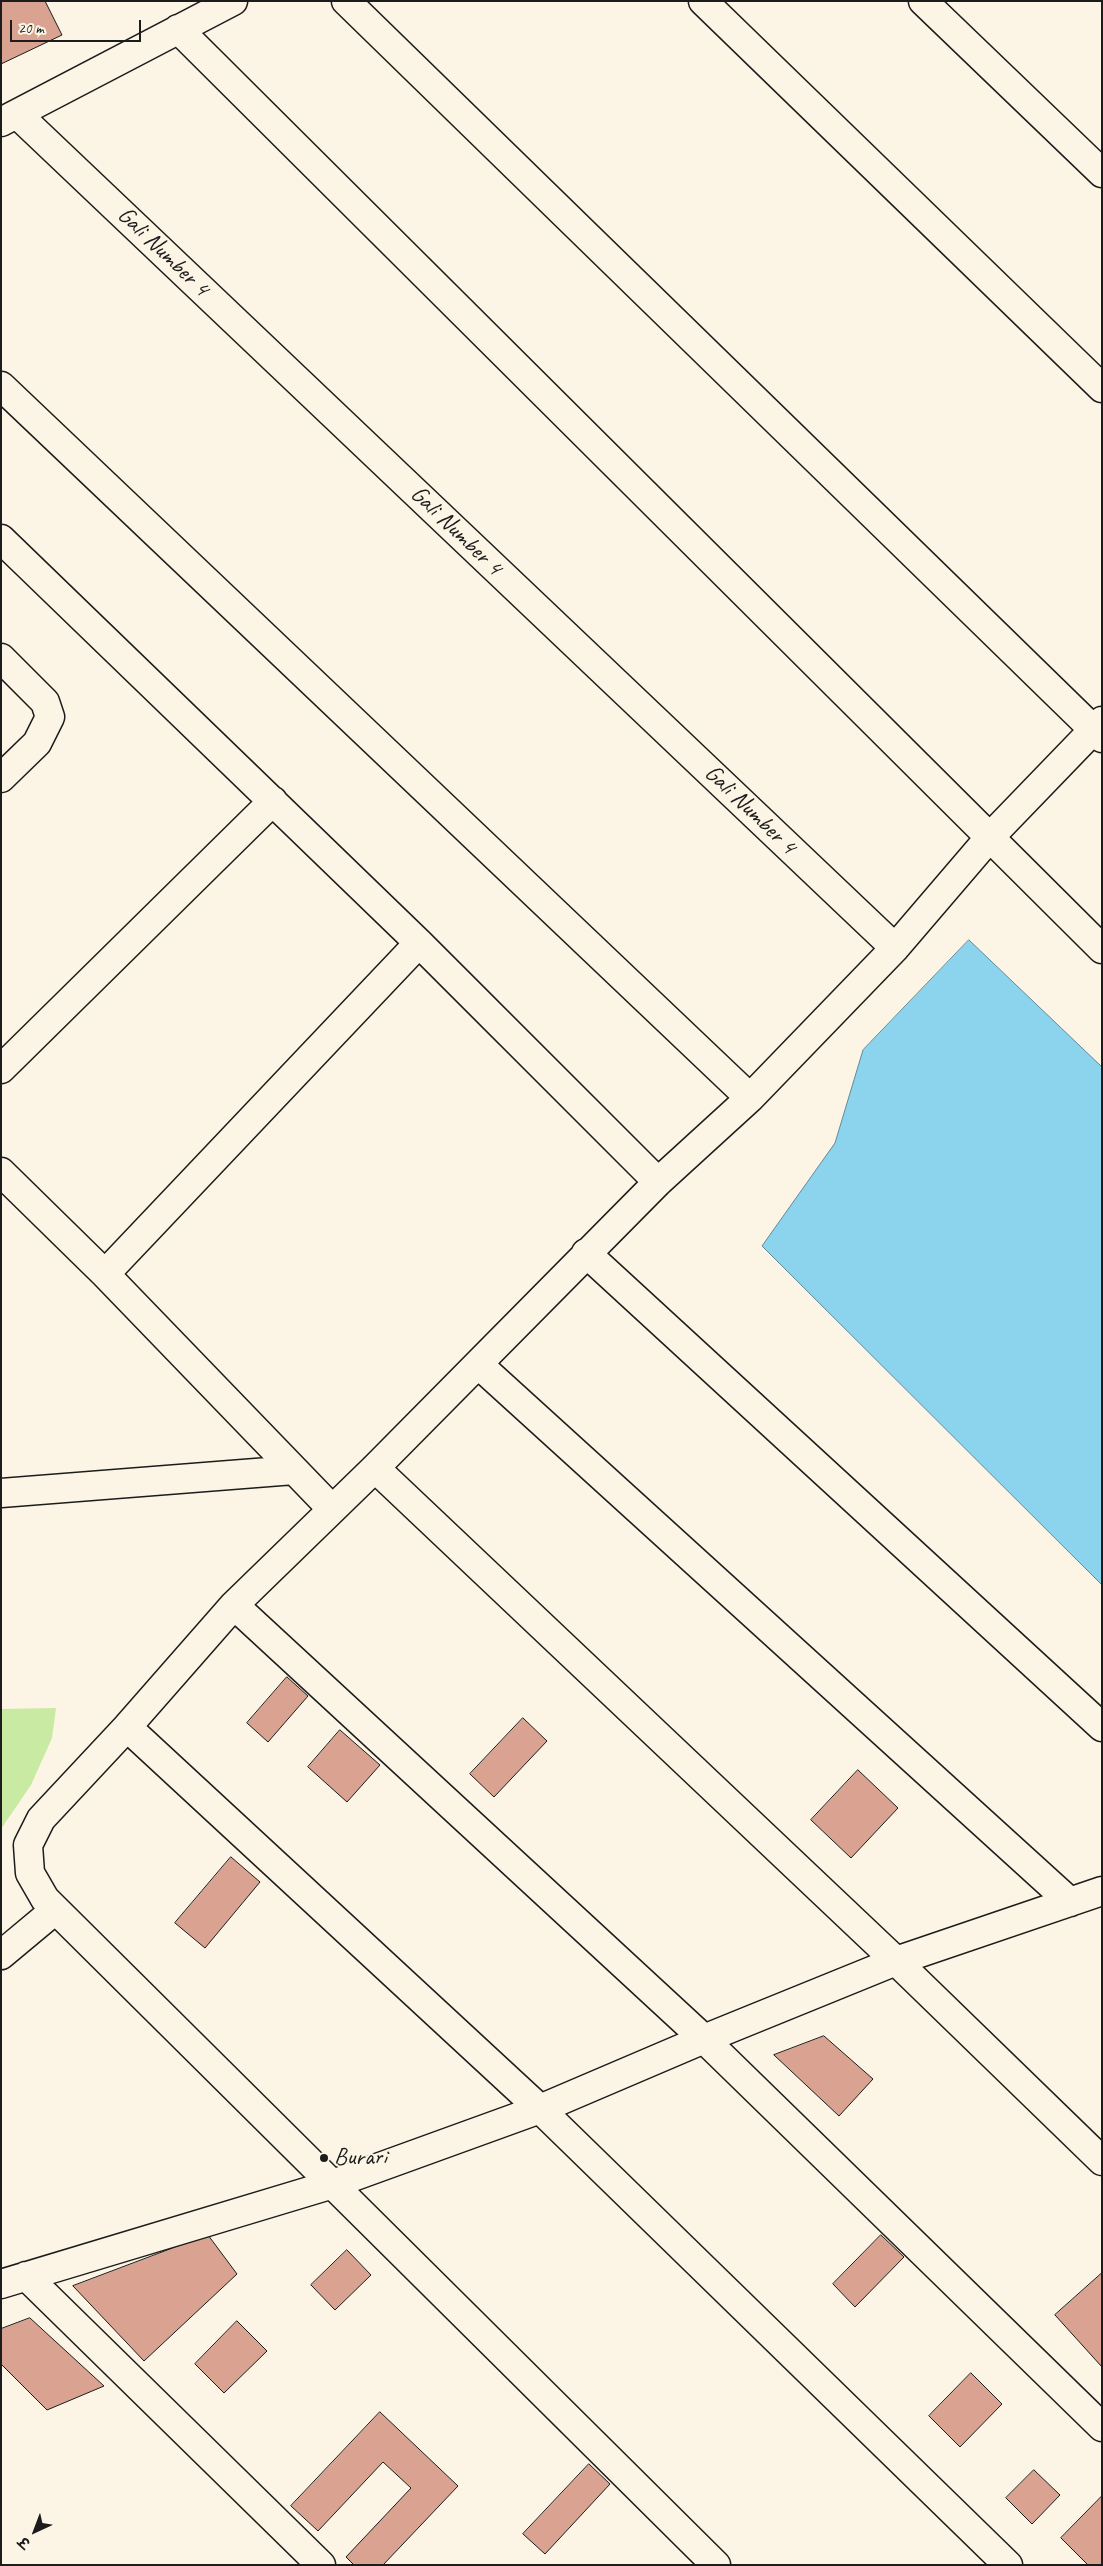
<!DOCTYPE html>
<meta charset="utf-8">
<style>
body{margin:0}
#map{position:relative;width:1103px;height:2566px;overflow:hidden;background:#fcf5e5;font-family:Caveat,"Playpen Sans Deva",sans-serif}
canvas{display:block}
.frame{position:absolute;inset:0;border:2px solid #1c1c1c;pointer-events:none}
.north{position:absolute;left:10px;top:2506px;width:50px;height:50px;-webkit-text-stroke:4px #fcf5e5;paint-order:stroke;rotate:223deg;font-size:14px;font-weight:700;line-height:20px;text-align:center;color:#1c1c1c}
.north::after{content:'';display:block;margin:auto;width:18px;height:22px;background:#1c1c1c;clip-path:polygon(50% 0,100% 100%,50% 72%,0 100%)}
.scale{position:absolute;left:10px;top:20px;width:131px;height:22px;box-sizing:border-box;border:2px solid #1c1c1c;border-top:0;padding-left:6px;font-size:15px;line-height:18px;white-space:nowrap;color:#1c1c1c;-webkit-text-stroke:4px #fcf5e5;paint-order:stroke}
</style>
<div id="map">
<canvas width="1103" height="2566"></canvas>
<div class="frame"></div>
<div class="north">उ</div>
<div class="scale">20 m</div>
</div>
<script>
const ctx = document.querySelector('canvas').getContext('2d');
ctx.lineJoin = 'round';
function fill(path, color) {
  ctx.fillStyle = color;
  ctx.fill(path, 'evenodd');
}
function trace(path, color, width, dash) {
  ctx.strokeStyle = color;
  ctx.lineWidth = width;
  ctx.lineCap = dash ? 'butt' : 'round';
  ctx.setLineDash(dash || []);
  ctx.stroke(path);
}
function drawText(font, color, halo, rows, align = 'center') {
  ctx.font = font + ' Caveat,sans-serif';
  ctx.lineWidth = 4;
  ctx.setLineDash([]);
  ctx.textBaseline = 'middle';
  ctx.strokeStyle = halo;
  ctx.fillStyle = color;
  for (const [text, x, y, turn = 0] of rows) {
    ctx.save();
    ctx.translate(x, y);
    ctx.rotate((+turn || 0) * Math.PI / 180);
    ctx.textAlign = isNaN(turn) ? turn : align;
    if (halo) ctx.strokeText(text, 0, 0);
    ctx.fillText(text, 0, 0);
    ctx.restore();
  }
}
const green = new Path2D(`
 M 56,1708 L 52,1738 L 31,1785 L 1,1829 L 1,1709 Z`);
const water = new Path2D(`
 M 969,940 L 1102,1067 L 1102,1585 L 762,1246 L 835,1143 L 863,1050 Z`);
const building = new Path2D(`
 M 1,1 L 45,1 L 62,35 L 1,64 Z
 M 287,1677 L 308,1696 L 268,1742 L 247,1723 Z
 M 523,1718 L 547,1741 L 494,1797 L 470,1774 Z
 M 340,1730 L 380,1765 L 347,1802 L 308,1767 Z
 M 858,1770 L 898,1808 L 851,1858 L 811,1820 Z
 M 231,1857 L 260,1882 L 205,1948 L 175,1923 Z
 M 824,2036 L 873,2079 L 839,2116 L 774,2055 Z
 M 208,2235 L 237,2274 L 144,2361 L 73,2286 Z
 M 881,2235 L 904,2257 L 855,2307 L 833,2284 Z
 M 347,2250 L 371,2275 L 335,2310 L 311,2285 Z
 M 1102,2273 L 1102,2367 L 1055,2315 Z
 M 30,2318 L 104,2386 L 47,2410 L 1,2364 L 1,2329 Z
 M 237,2321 L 267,2351 L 224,2393 L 195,2364 Z
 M 971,2373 L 1002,2404 L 960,2447 L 929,2416 Z
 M 380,2412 L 458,2486 L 383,2565 L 354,2565 L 346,2557 L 411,2488 L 383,2462 L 318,2531 L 291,2506 Z
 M 589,2464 L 610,2484 L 545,2554 L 523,2534 Z
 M 1034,2470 L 1060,2495 L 1032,2524 L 1006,2498 Z
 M 1102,2496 L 1102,2565 L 1088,2565 L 1061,2538 Z`);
const minor = new Path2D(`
 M 346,1 L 1102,738
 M 703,1 L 1102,388
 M 923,1 L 1102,173
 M 178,29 L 1102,949
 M 17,114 L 895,948
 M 1,122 L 233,1
 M 1,386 L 750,1098
 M 1,539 L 419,943 L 658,1182
 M 1,658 L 45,702 L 50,717 L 37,743 L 1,778
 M 1,1069 L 273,801
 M 1,1172 L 105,1274 L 331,1508
 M 586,1253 L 1102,1727
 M 105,1274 L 419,943
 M 478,1364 L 1070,1902
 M 375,1468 L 896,1961 L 1102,2161
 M 1,1493 L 294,1470
 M 234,1605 L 704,2039 L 1102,2427
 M 127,1727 L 540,2109 L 1008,2565
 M 1,1955 L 55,1910
 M 26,2276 L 321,2565
 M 1,2284 L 333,2184 L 540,2109 L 704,2039 L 896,1961 L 1102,1891
 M 716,2565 L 45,1899 L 30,1873 L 28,1845 L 41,1819 L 127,1727 L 234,1605 L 375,1468 L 658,1182 L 750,1098 L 895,948 L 990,837 L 1102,721`);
const markers = [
 [324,2158,5,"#1c1c1c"]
];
const streetNames = [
 ["Gali Number 4",163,252,44],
 ["Gali Number 4",456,531,44],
 ["Gali Number 4",750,810,44]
];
const poiNames = [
 ["Burari",334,2158]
];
fill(green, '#c9eaa3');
fill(water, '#8cd3ed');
trace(water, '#5f8a99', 1);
fill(building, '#d9a291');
trace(building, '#1c1c1c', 1);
trace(minor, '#1c1c1c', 31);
trace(minor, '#fcf5e5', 28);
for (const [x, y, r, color] of markers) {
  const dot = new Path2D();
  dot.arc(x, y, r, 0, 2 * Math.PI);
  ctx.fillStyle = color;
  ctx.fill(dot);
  trace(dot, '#fcf5e5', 2);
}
drawText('24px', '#1c1c1c', '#fcf5e5', streetNames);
drawText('24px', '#1c1c1c', '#fcf5e5', poiNames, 'left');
</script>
